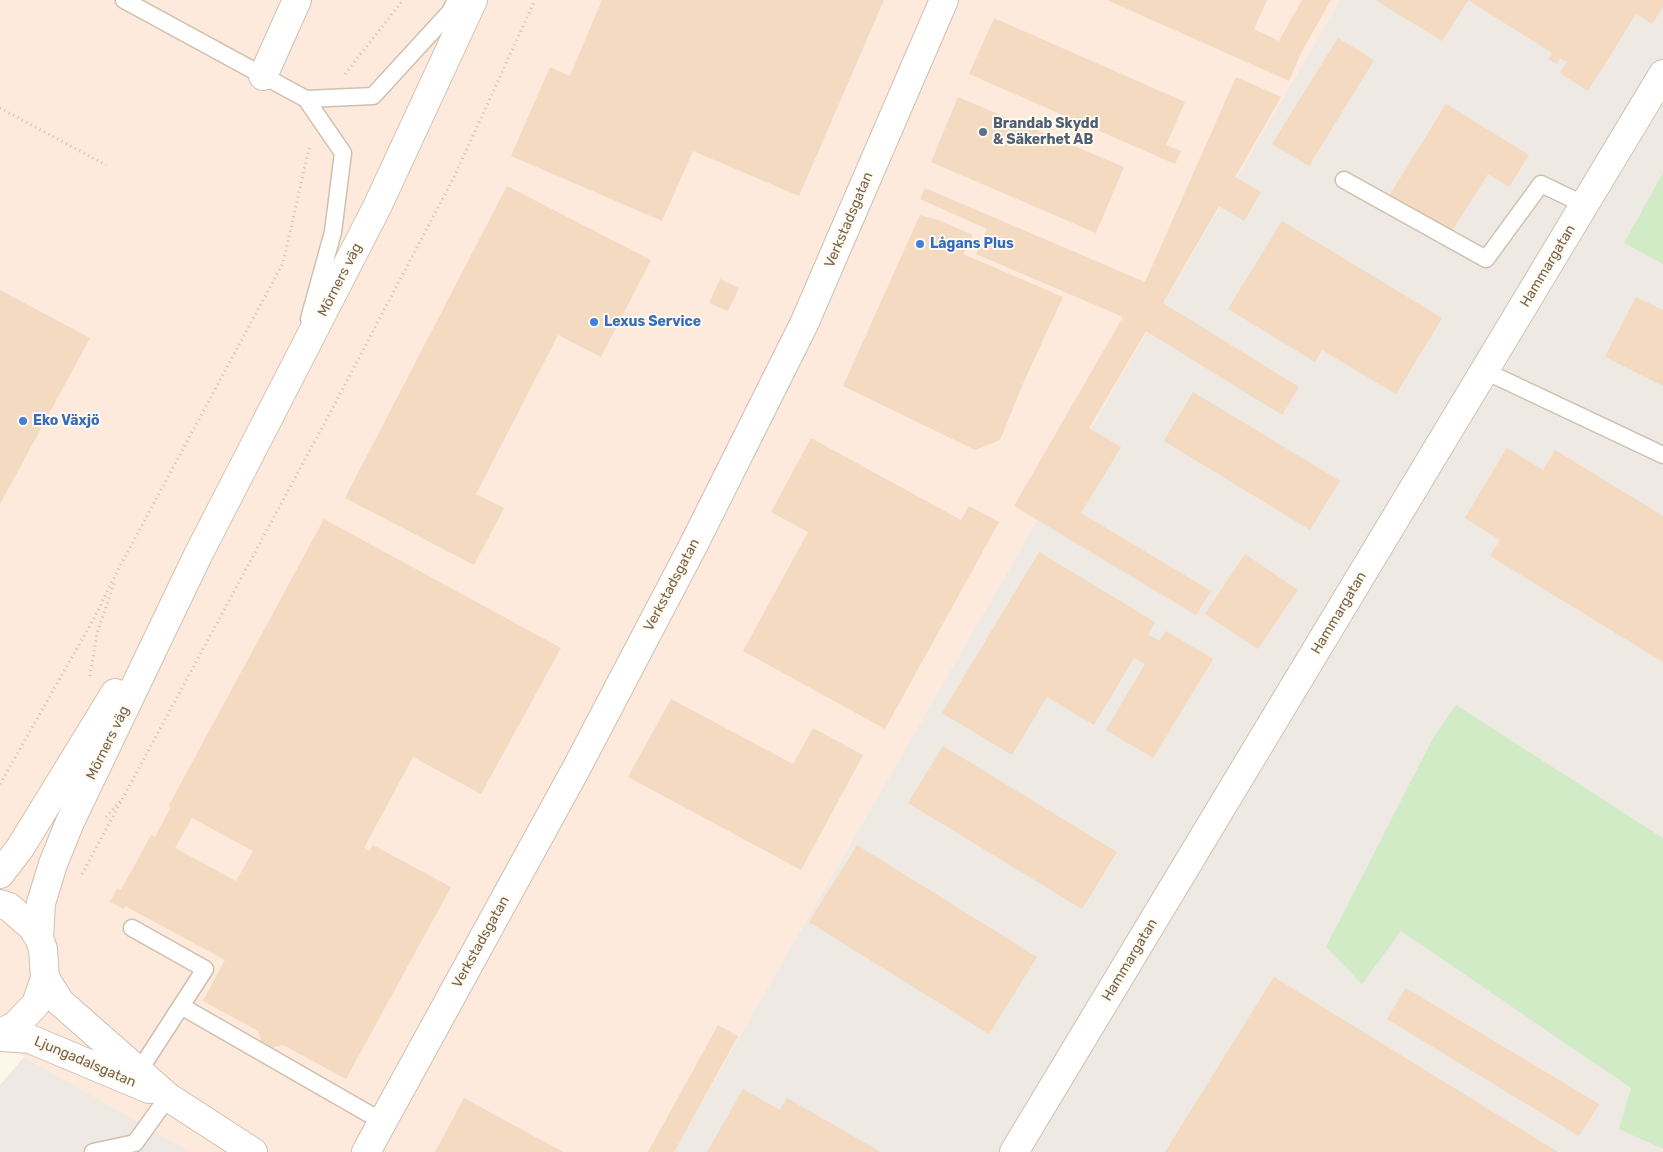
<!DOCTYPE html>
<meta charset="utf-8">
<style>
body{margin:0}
canvas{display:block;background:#fdf7e9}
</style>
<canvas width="1663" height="1152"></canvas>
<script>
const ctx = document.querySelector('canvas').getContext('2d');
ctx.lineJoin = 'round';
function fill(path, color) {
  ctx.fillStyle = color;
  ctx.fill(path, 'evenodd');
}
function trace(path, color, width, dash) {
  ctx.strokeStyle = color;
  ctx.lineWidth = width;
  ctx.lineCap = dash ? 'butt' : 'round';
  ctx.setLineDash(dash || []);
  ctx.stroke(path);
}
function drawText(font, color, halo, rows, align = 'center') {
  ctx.font = font + ' Rubik,sans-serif';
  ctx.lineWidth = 4;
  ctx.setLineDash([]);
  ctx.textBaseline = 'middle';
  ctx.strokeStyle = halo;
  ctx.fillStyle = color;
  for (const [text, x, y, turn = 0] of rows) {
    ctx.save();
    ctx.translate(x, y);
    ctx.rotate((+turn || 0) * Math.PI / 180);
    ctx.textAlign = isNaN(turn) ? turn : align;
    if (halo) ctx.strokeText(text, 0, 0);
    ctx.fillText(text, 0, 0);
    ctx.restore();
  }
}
const commercial = new Path2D(`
 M 0,0 L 1340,0 L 983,614 L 673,1152 L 182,1152 L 0,1042 Z`);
const industrial = new Path2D(`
 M 1340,0 L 1663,0 L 1663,1152 L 673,1152 L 983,614 Z
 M 24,1057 L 190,1152 L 0,1152 L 0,1085 Z`);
const green = new Path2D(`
 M 1663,173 L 1663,264 L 1624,243 Z
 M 1456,705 L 1663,838 L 1663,1149 L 1619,1129 L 1631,1088 L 1401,931 L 1362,984 L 1326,947 L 1433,738 Z`);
const building = new Path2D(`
 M 602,0 L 884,0 L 799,196 L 693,151 L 662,221 L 511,156 L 550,67 L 570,76 Z
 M 1107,0 L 1267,0 L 1254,29 L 1279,41 L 1302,0 L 1331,0 L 1302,51 L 1289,81 Z
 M 1375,0 L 1663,0 L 1663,7 L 1652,24 L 1636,14 L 1588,91 L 1560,73 L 1567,62 L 1560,58 L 1557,64 L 1548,59 L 1552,53 L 1468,0 L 1442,41 Z
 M 994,18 L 1185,102 L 1166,145 L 1181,151 L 1175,164 L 969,74 Z
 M 1338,38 L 1374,60 L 1309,166 L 1272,144 Z
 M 1236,77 L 1281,97 L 1235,177 L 1261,192 L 1244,221 L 1219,206 L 1163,303 L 1299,387 L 1282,415 L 1146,331 L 1089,428 L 1121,447 L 1081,513 L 1211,591 L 1196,615 L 1014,506 L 1123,317 L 976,254 L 987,229 L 920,199 L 925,188 L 1145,282 Z
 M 958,97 L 1124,167 L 1096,233 L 931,162 Z
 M 1446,104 L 1529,155 L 1509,187 L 1488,174 L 1450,234 L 1389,196 Z
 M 507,186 L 651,260 L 601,357 L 558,335 L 476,494 L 504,508 L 474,565 L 345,498 Z
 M 920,215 L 938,220 L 973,235 L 963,254 L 1063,297 L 1025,379 L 1000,440 L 975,450 L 843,386 Z
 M 1282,221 L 1442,318 L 1396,394 L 1322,350 L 1315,362 L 1228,309 Z
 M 720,279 L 739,288 L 728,311 L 709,303 Z
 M 0,290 L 90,338 L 0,504 Z
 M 1636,297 L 1663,310 L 1663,386 L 1605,357 Z
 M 1193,392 L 1340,481 L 1310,530 L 1164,441 Z
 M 811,438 L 961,520 L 969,506 L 999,522 L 885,729 L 743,651 L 808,532 L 771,512 Z
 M 1507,448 L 1543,470 L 1555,450 L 1663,516 L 1663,662 L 1490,556 L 1500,540 L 1465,518 Z
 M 324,519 L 561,648 L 481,794 L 413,757 L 364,848 L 369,851 L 373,845 L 451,887 L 346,1079 L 283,1045 L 264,1050 L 258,1031 L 203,1001 L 225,960 L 125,906 L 124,909 L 110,902 L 117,888 L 121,890 L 151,835 L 155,837 L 171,807 L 169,805 ZM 192,818 L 253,851 L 236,881 L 175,848 Z
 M 1039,552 L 1155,622 L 1148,634 L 1159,641 L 1166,631 L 1213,659 L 1153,758 L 1106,730 L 1145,664 L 1134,658 L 1094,725 L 1047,697 L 1012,755 L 942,713 Z
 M 1245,554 L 1298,590 L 1258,649 L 1205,614 Z
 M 671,699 L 793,764 L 813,728 L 863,755 L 801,870 L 628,777 Z
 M 943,746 L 1117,852 L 1082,909 L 908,803 Z
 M 857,845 L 1037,957 L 989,1034 L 809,922 Z
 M 1274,977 L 1558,1152 L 1165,1152 Z
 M 1406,988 L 1599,1104 L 1579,1136 L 1387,1019 Z
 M 718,1025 L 738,1036 L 674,1152 L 648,1152 Z
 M 743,1089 L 780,1110 L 787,1098 L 881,1152 L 707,1152 Z
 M 464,1098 L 563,1152 L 435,1152 Z`);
const path = new Path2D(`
 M 345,74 L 403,0
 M 0,108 L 106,165
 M 90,676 L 97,633 L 115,581
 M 0,784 L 92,622 L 119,568 L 283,263 L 310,144
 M 106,817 L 120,801
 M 82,874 L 331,411 L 454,177 L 535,0`);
const service = new Path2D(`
 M 124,0 L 306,99 L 343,153 L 333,232 L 309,319
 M 306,99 L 373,96 L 450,12 L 456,0
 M 1344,180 L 1486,259 L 1541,184 L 1585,205
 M 1485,371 L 1663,455
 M 132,928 L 205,969 L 139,1071
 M 181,1006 L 383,1122
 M 93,1152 L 135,1143 L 168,1097`);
const minor = new Path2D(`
 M 263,76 L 297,0
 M 45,978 L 60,1002 L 168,1097 L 253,1152
 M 0,1037 L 30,1039 L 149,1089
 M 366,1152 L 576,769 L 693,546 L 804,324 L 944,0
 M 1014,1152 L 1663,74`);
const secondary = new Path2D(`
 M 0,874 L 20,848 L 115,693
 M 0,904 L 9,907 L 32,927 L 39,938 L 43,949 L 45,978 L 36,1004 L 15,1026 L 0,1033
 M 39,938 L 41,903 L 53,864 L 70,822 L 198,555 L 377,207 L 473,0`);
const markers = [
 [983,132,5,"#5c6f8a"],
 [920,244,5,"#3f7fe0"],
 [594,322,5,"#3f7fe0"],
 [23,421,5,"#3f7fe0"]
];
const serviceNames = [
 ["Brandab Skydd",993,124],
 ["& Säkerhet AB",993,140]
];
const streetNames = [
 ["Verkstadsgatan",849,220,-67],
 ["Hammargatan",1548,266,-59],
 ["Mörners väg",340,280,-63],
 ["Verkstadsgatan",672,585,-62],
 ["Hammargatan",1339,613,-59],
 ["Mörners väg",108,743,-64],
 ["Verkstadsgatan",481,942,-61],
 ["Hammargatan",1130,960,-59],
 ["Ljungadalsgatan",85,1062,23]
];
const shopNames = [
 ["Lågans Plus",930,244],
 ["Lexus Service",604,322],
 ["Eko Växjö",33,421]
];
fill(commercial, '#fdeadd');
fill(industrial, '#eee9e2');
fill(green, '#d2ebc7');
fill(building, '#f3dac1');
trace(service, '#cfc0ae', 19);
trace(minor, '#cfc0ae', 30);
trace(secondary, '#d2c1ac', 30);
trace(path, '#d8bea3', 3, [1, 4]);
trace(service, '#fff', 16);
trace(minor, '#fff', 28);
trace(secondary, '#fff', 28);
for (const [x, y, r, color] of markers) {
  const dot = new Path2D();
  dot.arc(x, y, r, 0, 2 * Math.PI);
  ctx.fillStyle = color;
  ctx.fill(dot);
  trace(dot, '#fffbf0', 2);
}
drawText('bold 14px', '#4e5e75', '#fffbf0', serviceNames, 'left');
drawText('14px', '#78614c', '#fffbf0', streetNames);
drawText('bold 14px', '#366cbe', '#fffbf0', shopNames, 'left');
</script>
